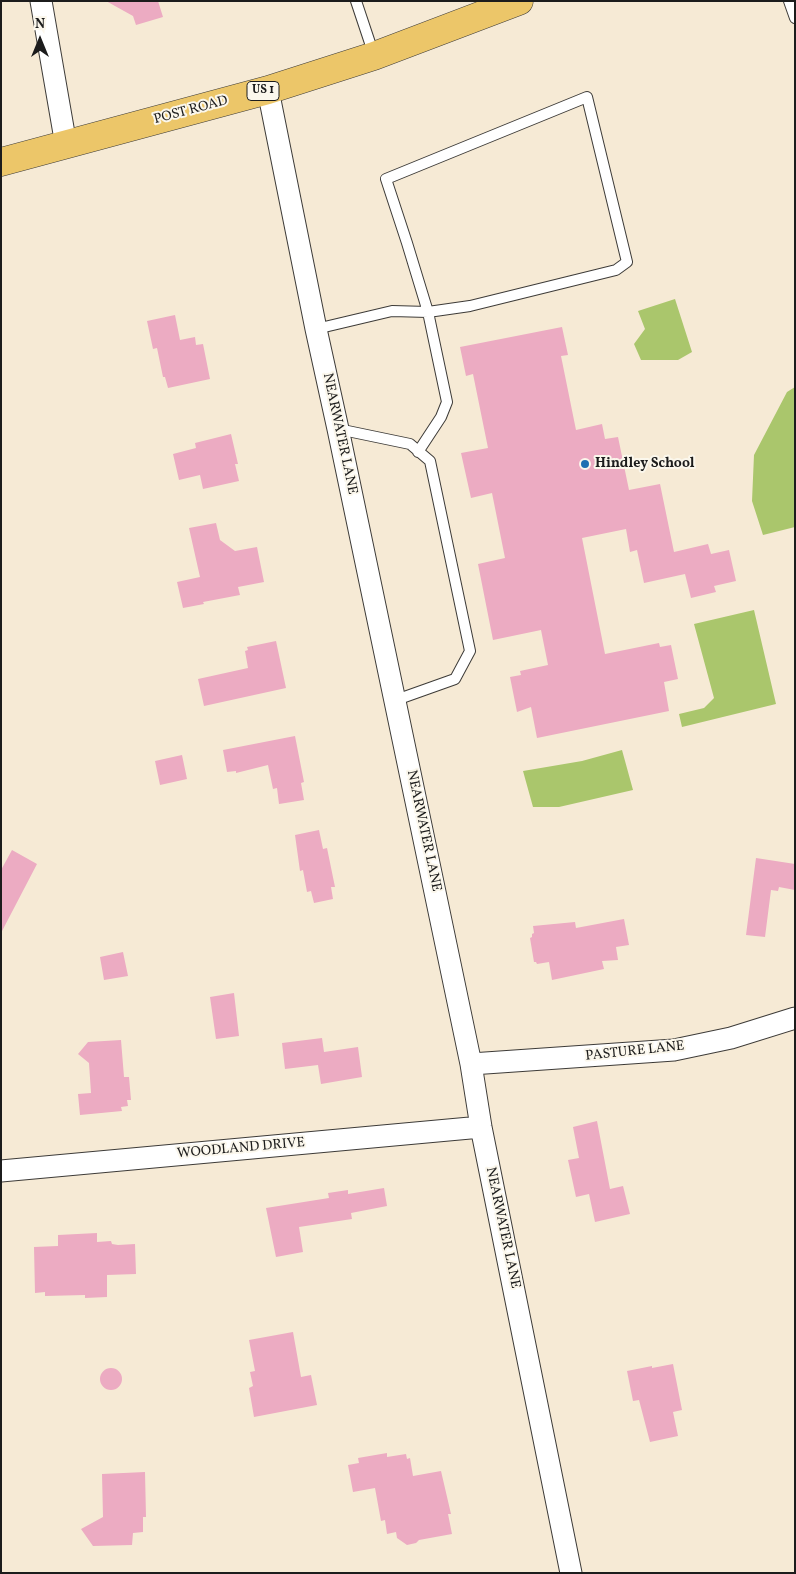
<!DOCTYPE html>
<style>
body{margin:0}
#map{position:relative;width:796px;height:1574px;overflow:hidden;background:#f6ead5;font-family:Vollkorn,serif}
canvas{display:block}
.frame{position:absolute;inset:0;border:2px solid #1c1c1c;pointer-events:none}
.north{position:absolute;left:15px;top:15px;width:50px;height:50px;-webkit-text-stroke:4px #fbf7ec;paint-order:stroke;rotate:0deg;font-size:14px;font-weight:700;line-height:20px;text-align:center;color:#1c1c1c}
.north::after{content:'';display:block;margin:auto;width:18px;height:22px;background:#1c1c1c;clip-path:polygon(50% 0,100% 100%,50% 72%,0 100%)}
</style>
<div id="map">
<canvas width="796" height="1574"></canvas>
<div class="frame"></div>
<div class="north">N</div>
</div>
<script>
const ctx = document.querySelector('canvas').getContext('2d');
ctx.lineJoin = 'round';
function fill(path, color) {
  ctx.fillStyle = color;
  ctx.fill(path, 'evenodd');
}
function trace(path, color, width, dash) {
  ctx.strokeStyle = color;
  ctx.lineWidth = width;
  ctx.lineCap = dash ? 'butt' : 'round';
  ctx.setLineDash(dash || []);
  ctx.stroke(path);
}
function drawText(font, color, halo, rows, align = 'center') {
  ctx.font = font + ' Vollkorn,serif';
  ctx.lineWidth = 4;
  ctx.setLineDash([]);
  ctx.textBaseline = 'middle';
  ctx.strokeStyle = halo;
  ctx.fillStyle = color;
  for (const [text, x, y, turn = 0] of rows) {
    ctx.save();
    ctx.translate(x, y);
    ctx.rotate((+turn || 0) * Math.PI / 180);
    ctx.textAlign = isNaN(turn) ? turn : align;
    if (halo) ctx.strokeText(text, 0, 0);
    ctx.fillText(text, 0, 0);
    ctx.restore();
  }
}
const green = new Path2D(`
 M 675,299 L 692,352 L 678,360 L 641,360 L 634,344 L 645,329 L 638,311 Z
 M 795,387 L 795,527 L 763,535 L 752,501 L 754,455 L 787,392 Z
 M 754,610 L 776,704 L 682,727 L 679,714 L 704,708 L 714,698 L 694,624 Z
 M 622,750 L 633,790 L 559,807 L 533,807 L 523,771 L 582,761 Z`);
const building = new Path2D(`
 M 106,1 L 158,1 L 163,17 L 136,25 L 133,16 Z
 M 175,315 L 180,340 L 195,337 L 196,345 L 203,344 L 210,379 L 168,388 L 165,377 L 163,377 L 157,348 L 153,349 L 147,321 Z
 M 562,327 L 568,355 L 561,356 L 576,430 L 602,424 L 605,439 L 618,437 L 629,490 L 660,484 L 674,552 L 708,544 L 711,554 L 729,550 L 736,581 L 714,586 L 716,592 L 691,598 L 685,574 L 644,583 L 637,550 L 630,552 L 626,529 L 582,538 L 605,654 L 659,643 L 660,647 L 671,645 L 678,679 L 664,682 L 669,711 L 537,738 L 531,707 L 517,712 L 510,677 L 521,675 L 520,671 L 548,665 L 541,630 L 493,640 L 478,564 L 505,558 L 492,493 L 471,498 L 461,453 L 488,448 L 473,374 L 466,376 L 460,347 Z
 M 231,434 L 238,464 L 235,464 L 239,481 L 203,489 L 200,475 L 179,480 L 173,454 L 196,448 L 195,443 Z
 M 216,523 L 220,540 L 235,551 L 257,547 L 264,582 L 238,587 L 240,595 L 203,602 L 204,604 L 183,608 L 177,582 L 200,577 L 189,528 Z
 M 276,641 L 286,688 L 204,706 L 198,679 L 248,668 L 245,651 L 248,650 L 247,647 Z
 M 295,736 L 304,782 L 301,783 L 304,800 L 279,804 L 277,788 L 273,789 L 268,765 L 236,773 L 236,771 L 227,772 L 223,750 Z
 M 182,755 L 187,779 L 160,785 L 155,761 Z
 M 319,830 L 323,849 L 327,848 L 335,887 L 331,887 L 333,899 L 314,903 L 311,891 L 307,892 L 303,870 L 300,871 L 295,835 Z
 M 12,850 L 37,864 L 1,933 L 1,870 Z
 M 756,858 L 795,864 L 795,890 L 779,887 L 778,891 L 771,890 L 765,937 L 746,935 Z
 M 624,919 L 629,945 L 616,947 L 618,960 L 602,961 L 604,969 L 552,980 L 549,962 L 537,964 L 536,962 L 534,962 L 530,938 L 532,937 L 532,934 L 534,933 L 533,926 L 575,922 L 576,928 Z
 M 123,952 L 128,976 L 104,980 L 100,957 Z
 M 234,993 L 239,1036 L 216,1039 L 210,997 Z
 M 322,1038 L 324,1052 L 358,1047 L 362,1077 L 321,1084 L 318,1065 L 285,1069 L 282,1043 Z
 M 121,1040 L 124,1077 L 129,1077 L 131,1100 L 127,1100 L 128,1106 L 121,1107 L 122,1111 L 80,1115 L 78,1094 L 91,1093 L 89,1063 L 78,1054 L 88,1042 Z
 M 597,1121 L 610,1189 L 623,1186 L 630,1214 L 595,1222 L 589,1194 L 576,1197 L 568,1160 L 579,1158 L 573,1127 Z
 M 384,1188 L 387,1206 L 351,1213 L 352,1219 L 299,1227 L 303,1252 L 276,1257 L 266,1208 L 329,1198 L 328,1193 L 348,1190 L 348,1194 Z
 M 97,1233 L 97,1242 L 111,1241 L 112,1244 L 118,1245 L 135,1244 L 136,1274 L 107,1275 L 107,1297 L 85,1298 L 85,1295 L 45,1296 L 45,1292 L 35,1293 L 34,1247 L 58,1246 L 58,1235 Z
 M 293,1332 L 301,1377 L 311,1375 L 317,1405 L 254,1417 L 249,1388 L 253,1386 L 250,1372 L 255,1371 L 249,1340 Z
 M 673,1364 L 682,1410 L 673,1412 L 678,1436 L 650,1442 L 639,1400 L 633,1401 L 627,1371 L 652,1366 L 652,1368 Z
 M100 1379a11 11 0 1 1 22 0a11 11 0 1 1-22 0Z
 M 387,1453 L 387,1457 L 406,1454 L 407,1459 L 410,1458 L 413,1476 L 441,1471 L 451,1514 L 448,1514 L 452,1534 L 419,1540 L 416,1543 L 407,1545 L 397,1538 L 396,1532 L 387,1534 L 385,1520 L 381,1521 L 375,1488 L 353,1492 L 348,1465 L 359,1463 L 358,1458 Z
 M 145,1472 L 146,1517 L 143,1517 L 143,1532 L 133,1533 L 132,1545 L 93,1546 L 81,1529 L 103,1517 L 102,1474 Z`);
const lane = new Path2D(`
 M 356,1 L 374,55
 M 789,1 L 795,18
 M 316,329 L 392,311 L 428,312 L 470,306 L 616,270 L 627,262 L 587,97 L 386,179 L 407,243 L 428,312 L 447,402 L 441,417 L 418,452
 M 338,429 L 410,444 L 430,461 L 470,651 L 455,679 L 396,700`);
const street = new Path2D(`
 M 41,1 L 66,145
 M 268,90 L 316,329 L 338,429 L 471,1064 L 481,1127 L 571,1573
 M 471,1064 L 674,1050 L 731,1038 L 795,1018
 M 1,1171 L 481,1127`);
const primary = new Path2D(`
 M 1,162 L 268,90 L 374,56 L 519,1`);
const markers = [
 [585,464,5,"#1f6fb2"]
];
const shields = [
 [263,91,32]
];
const shieldNames = [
 ["US 1",263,91]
];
const streetNames = [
 ["POST ROAD",191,111,-15],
 ["NEARWATER LANE",339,434,78],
 ["NEARWATER LANE",423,831,78],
 ["PASTURE LANE",635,1052,-6],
 ["WOODLAND DRIVE",241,1149,-5],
 ["NEARWATER LANE",502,1228,78]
];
const poiNames = [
 ["Hindley School",595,464]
];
fill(green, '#aac66c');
fill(building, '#ecabc2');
trace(lane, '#3d3b38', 12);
trace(street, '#3d3b38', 23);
trace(primary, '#3d3b38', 29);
trace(lane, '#fff', 10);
trace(street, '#fff', 21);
trace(primary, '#ecc669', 28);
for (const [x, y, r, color] of markers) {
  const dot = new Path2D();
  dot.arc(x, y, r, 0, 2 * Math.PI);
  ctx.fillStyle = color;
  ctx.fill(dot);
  trace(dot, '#fbf7ec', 2);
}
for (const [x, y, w] of shields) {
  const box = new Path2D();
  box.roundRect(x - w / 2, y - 9.5, w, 19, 4);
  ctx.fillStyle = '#fbf7ec';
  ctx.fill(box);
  trace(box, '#1c1c1c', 1);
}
drawText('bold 12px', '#1c1c1c', null, shieldNames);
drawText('14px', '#1c1c1c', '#fbf7ec', streetNames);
drawText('bold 14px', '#1c1c1c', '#fbf7ec', poiNames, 'left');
</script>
